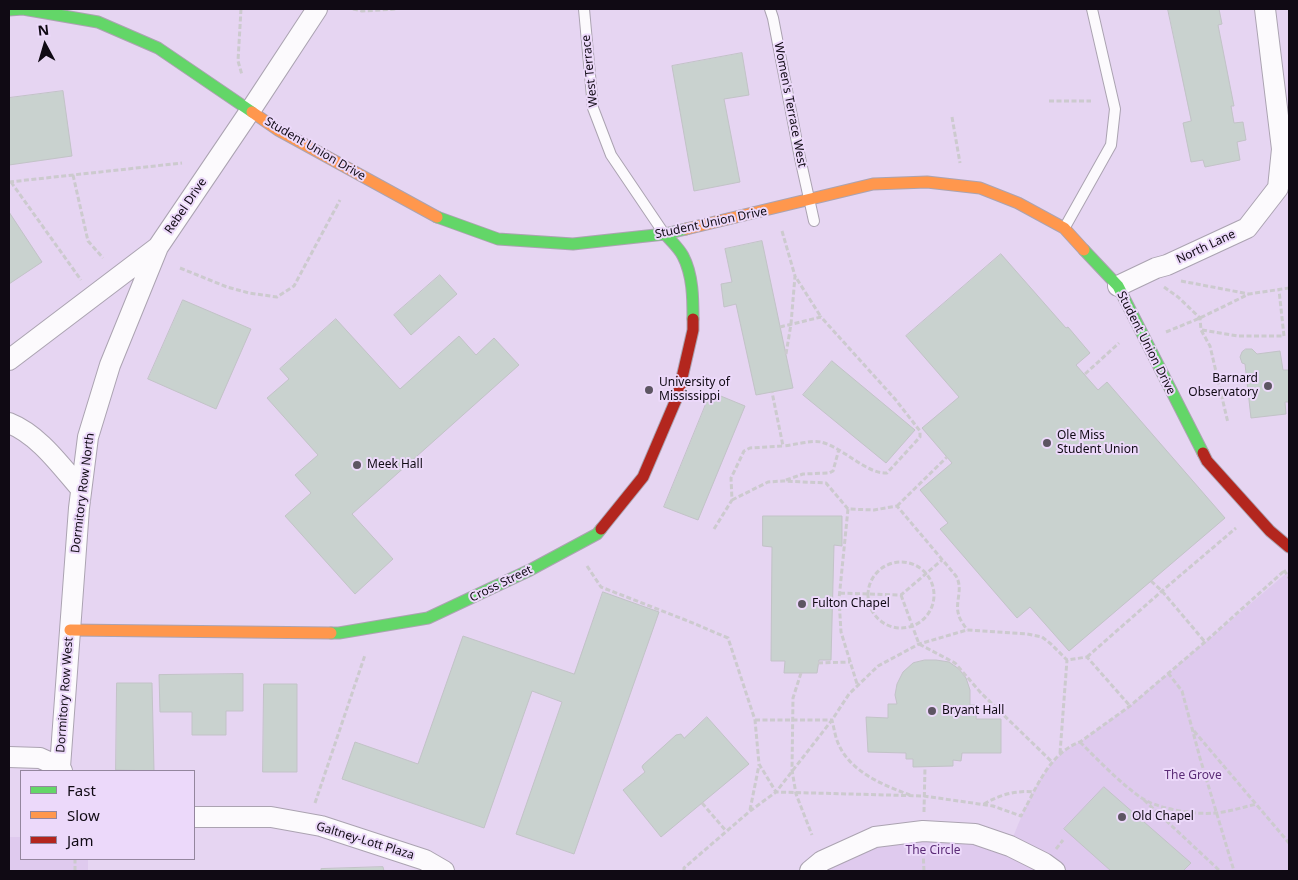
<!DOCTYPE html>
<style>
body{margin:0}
#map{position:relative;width:1298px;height:880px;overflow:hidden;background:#ebe1f2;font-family:"Noto Sans",sans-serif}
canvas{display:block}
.frame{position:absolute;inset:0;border:10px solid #100a14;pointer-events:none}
.legend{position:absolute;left:20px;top:770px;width:175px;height:90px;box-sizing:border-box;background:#ecd9fa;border:1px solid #94869e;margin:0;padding:6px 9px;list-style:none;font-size:15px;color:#100a14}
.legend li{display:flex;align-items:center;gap:10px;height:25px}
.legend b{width:25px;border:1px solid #94869e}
.north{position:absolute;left:20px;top:20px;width:50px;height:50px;-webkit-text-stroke:4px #ecd9fa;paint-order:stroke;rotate:354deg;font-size:14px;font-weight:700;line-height:20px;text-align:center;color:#100a14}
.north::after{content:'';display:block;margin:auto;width:18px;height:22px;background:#100a14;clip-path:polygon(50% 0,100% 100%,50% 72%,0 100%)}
</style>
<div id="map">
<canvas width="1298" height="880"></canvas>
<div class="frame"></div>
<ul class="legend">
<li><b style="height:6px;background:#63d668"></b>Fast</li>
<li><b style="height:6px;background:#ff974d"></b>Slow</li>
<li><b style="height:6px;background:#b3261e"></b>Jam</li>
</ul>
<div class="north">N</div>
</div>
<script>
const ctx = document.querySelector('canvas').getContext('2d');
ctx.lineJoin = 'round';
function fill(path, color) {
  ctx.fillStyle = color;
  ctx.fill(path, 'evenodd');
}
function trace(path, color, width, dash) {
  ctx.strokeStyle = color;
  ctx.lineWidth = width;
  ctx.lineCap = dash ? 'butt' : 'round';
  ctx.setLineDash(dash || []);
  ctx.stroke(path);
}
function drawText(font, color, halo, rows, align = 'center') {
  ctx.font = font + ' "Noto Sans",sans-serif';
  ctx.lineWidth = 4;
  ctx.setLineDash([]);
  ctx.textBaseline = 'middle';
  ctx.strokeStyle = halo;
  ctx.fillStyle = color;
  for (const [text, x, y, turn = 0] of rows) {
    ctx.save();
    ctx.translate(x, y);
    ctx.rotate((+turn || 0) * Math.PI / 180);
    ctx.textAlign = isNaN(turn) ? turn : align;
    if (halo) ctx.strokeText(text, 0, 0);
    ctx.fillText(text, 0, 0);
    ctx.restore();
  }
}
const built = new Path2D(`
 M 9,9 L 1289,9 L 1289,871 L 9,871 ZM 21,771 L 194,771 L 194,859 L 21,859 Z`);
const green = new Path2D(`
 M 1289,571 L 1289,871 L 810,871 L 875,837 L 1010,846 C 1022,813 1045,755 1080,742 L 1130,706 Z
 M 9,837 L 21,837 L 21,859 L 88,859 L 88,871 L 9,871 Z`);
const building = new Path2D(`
 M 1168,9 L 1219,9 L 1222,24 L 1218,25 L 1234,106 L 1231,106 L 1234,123 L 1243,122 L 1246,140 L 1237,142 L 1240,160 L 1205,167 L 1203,160 L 1191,162 L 1183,123 L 1191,121 Z
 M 742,53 L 749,95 L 724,99 L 740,182 L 694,191 L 672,66 Z
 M 63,91 L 72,156 L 9,165 L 9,98 Z
 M 9,212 L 42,262 L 9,284 Z
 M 762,241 L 793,388 L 756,395 L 736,304 L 724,307 L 721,284 L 732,282 L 725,249 Z
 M 1001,254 L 1066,328 L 1068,327 L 1090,353 L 1076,365 L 1098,390 L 1107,382 L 1225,518 L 1069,651 L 1030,607 L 1017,618 L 940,529 L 948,523 L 920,490 L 952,463 L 922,428 L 959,397 L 906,336 Z
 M 440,275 L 457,294 L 411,335 L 394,315 Z
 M 183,300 L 251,329 L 216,409 L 148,379 Z
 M 336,319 L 400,389 L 459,336 L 476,355 L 494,338 L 519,365 L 352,514 L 393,559 L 355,594 L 285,516 L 311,493 L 295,475 L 318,455 L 267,398 L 289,379 L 280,369 Z
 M 1246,349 L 1252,349 L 1257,354 L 1280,351 L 1283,370 L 1289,370 L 1289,402 L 1285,402 L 1286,414 L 1251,418 L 1245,364 L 1242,363 L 1240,357 L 1242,352 Z
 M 832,361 L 915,430 L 886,463 L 803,395 Z
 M 711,392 L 745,406 L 698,520 L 664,507 Z
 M 763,516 L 842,516 L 842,546 L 834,545 L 831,660 L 819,660 L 817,673 L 784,673 L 785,661 L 771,661 L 772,547 L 763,546 Z
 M 603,592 L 659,612 L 574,854 L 516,834 L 562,702 L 532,691 L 484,828 L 342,779 L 355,742 L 418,764 L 463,636 L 574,674 Z
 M 925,660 L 936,660 L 949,662 L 959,669 L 966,678 L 970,690 L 970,705 L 977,705 L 976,719 L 1001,719 L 1001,753 L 962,753 L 961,761 L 953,760 L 953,766 L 913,767 L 913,759 L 906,759 L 906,753 L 868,752 L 866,717 L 888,718 L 888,704 L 897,704 L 895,695 L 897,684 L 903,672 L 913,663 Z
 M 243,674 L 243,711 L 226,711 L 226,735 L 192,735 L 192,712 L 160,712 L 159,675 Z
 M 117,683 L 152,683 L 154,771 L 116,770 Z
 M 264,684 L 297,684 L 297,772 L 263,772 Z
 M 707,717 L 749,764 L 661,837 L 623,790 L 645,772 L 642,767 L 643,765 L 676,735 L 681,734 L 684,738 Z
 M 1104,787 L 1191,863 L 1183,871 L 1111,871 L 1064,829 Z
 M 383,867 L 384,871 L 321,871 L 321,869 Z`);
const path = new Path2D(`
 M 241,9 L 238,61 L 242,75
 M 353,9 L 362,11 L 397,9
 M 1049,101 L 1091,101
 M 952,117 L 960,163
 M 73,175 L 88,241 L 103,258
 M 9,182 L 182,163
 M 11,182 L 81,280
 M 782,231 L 795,276
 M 180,268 L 227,287 L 249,293 L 277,297 L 294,286 L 340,200
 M 1181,281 L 1249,294
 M 1164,287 L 1178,297 L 1200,318 L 1201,330 L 1210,346 L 1228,423
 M 780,327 L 821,317 L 895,399 L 920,431 L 920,437 L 887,473 C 866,474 844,448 821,442 C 811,440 794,445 783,446
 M 1202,330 L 1238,336 L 1284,336 L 1279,290
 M 1166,332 L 1200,318 L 1249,294 L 1289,288
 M 786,354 L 791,324 L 795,276 L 821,317
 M 1085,374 L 1119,343
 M 786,480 L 803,474 L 829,473 L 833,471 L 839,449
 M 732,500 L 768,482 L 783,481 L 826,483 L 848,509 L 874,510 L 897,506 L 956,576 C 964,590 954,602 959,616 C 960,620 964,625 967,630
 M 897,506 L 947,457
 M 848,509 L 839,599 L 841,632 L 858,687
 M 714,529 L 732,500 L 731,478 L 744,451 L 750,448 L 783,446 L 772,392
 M868 595a33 33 0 1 1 66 0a33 33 0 1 1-66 0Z
 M 587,566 L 601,587 L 688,621 L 728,638 L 755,720 L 759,764 L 776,792 L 832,720 L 849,694 L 878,666 L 919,644 L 967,630 L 1027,634 L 1042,637 L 1051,644 L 1067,660 L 1087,657 L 1130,706
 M 1284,570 L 1289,578
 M 1151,581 L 1162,591 L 1205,642
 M 840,593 L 901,595 L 942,560
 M 901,595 L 919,644 L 955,663 L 981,693 L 1052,762
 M 1087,657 L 1162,591 L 1236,528
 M 818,663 L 850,662
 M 801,673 L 793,698 L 792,770 L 796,794 L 812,835
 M 1168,673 L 1182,691 L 1200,758 L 1234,871
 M 755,720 L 832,720 C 834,728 835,736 838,743 C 850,772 883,785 910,795
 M 1194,731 L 1289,843
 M 1080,742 C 1099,761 1118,781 1140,797 C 1157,809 1194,815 1215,813 C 1229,812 1243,807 1257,804
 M 1060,753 L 1067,660
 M 1144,800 L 1220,871
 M 315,803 L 365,655
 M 702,803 L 726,831
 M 984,804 C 999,795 1016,790 1034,792
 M 750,810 L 759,765
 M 924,812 L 925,767
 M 1056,849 L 1063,840
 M 923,851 L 924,871
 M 75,871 L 75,859
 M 684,871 L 684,868 L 750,811 L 776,792 L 924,796 L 993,806 L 1021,816 C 1036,789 1049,753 1080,742 L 1130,706 L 1205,642 L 1284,571`);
const lane = new Path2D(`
 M 584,9 L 593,108 L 611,155 L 663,232
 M 770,9 L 773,18 L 800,158 L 814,221
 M 1065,227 L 1111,145 L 1115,109 L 1092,9`);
const street = new Path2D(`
 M 1118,286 L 1156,268 L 1167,265 L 1247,228 L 1278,188 L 1282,149 L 1265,9
 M 9,360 L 158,247 L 250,111 L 317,9
 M 9,423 C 39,435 60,465 81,489
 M 9,757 L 40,758 L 60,767
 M 62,771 L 60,767 L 79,508 L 88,437 L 110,365 L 158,247
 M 194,817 L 271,817 L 321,826 L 425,860 L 444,871
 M 810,871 L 822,861 L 875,837 L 923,831 L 975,834 L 1010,846 L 1044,863 L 1055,871`);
const fast = new Path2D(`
 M 9,10 L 23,9 L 98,22 L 158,48 L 252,112
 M 437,217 L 498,239 L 573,244 L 665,234 L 686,229
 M 665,234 C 671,241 679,248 683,256 C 693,275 693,299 693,319
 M 1084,250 L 1118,286 L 1203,453
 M 331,633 L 339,633 L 428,618 L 530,570 L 597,534 L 601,529`);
const slow = new Path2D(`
 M 252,112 L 278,130 L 437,217
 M 686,229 L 873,184 L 927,182 L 980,188 L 1018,203 L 1064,228 L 1084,250
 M 70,630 L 331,633`);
const jam = new Path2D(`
 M 1203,453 L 1207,461 L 1270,531 L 1289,547
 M 601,529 L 643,477 L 678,395 L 693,330 L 693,319`);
const markers = [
 [1268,386,5,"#5d5562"],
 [649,390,5,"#5d5562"],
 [1047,443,5,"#5d5562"],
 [357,465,5,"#5d5562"],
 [802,604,5,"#5d5562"],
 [932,711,5,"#5d5562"],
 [1122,817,5,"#5d5562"]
];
const streetNames = [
 ["West Terrace",590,71,-96],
 ["Women's Terrace West",790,105,79],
 ["Student Union Drive",315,149,30],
 ["Rebel Drive",186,206,-56],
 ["Student Union Drive",711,223,-12],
 ["North Lane",1206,247,-25],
 ["Student Union Drive",1146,343,63],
 ["Dormitory Row North",83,493,-83],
 ["Cross Street",501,584,-26],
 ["Dormitory Row West",65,695,-86],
 ["Galtney-Lott Plaza",365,841,17]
];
const poiNames = [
 ["Barnard",1258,379,"right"],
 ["Observatory",1258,393,"right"],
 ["University of",659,383],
 ["Mississippi",659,397],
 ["Ole Miss",1057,436],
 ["Student Union",1057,450],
 ["Meek Hall",367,465],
 ["Fulton Chapel",812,604],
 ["Bryant Hall",942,711],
 ["Old Chapel",1132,817]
];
const parkNames = [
 ["The Grove",1193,776],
 ["The Circle",933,851]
];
fill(built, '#e6d5f2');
fill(green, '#dfcaee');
fill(building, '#c9d2cf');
trace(building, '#c2c3c7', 1);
trace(lane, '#aba3b1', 12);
trace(street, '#aba3b1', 22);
trace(fast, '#aba3b1', 13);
trace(slow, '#aba3b1', 13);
trace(jam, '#aba3b1', 13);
trace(path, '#cccace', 3, [5, 2.5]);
trace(lane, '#fcfafd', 10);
trace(street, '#fcfafd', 20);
trace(fast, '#63d668', 11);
trace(slow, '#ff974d', 11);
trace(jam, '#b3261e', 11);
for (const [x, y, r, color] of markers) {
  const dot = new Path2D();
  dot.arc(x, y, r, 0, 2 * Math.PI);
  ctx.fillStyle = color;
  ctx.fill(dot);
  trace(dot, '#ecd9fa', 2);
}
drawText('12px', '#100a14', '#ecd9fa', streetNames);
drawText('12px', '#100a14', '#ecd9fa', poiNames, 'left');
drawText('12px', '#5b2c77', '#ecd9fa', parkNames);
</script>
